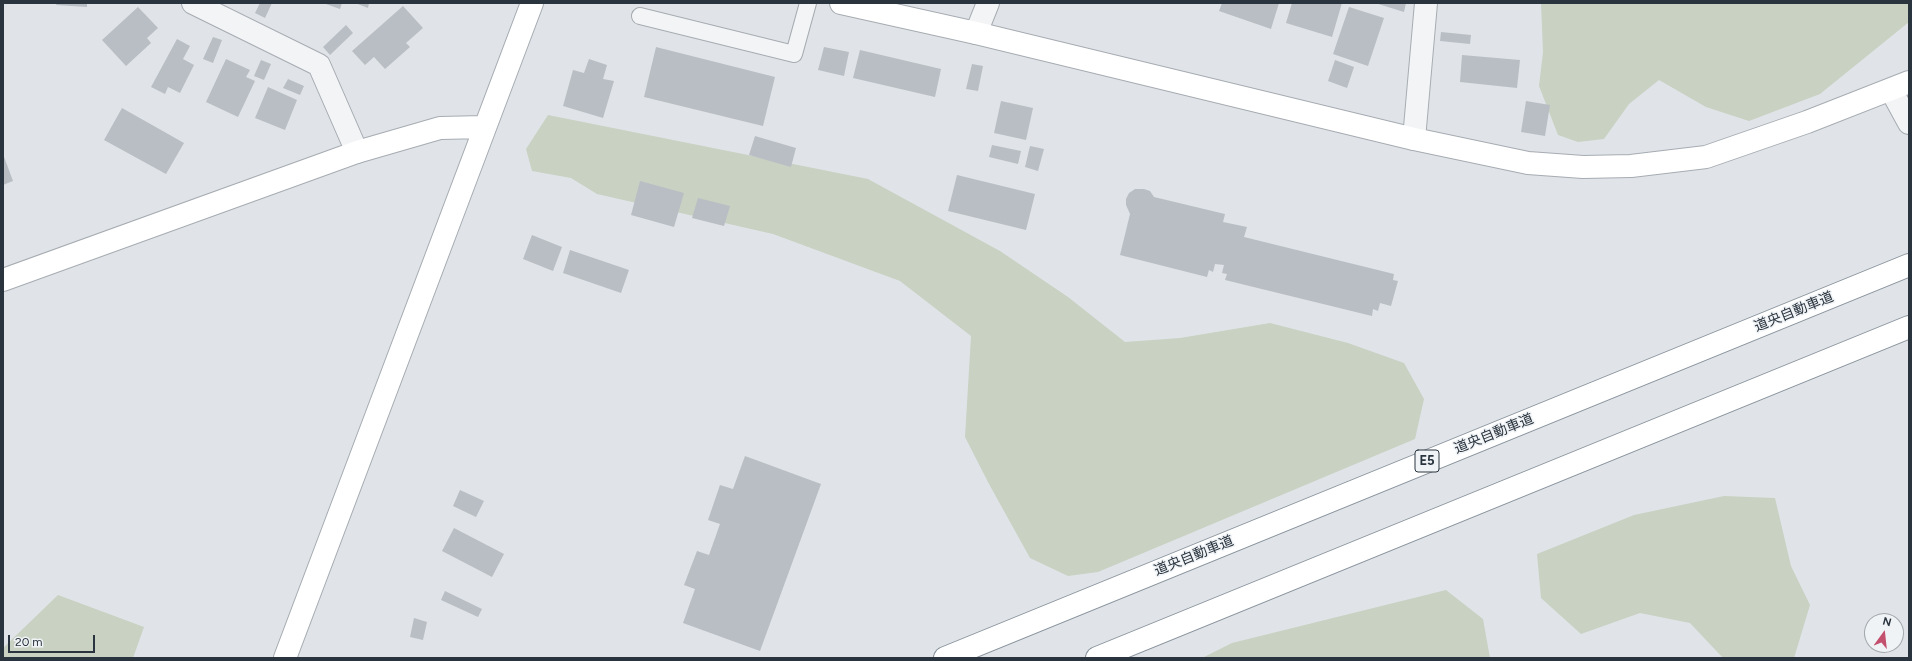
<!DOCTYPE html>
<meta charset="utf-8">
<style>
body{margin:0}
#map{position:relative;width:1912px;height:661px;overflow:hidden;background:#e0e4e8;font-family:Figtree,sans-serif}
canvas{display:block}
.frame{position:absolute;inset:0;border:4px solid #2a343e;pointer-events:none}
.north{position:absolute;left:1864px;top:613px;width:40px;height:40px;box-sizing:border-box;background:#f0f3f6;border:1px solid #a1a7ac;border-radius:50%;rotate:15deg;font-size:11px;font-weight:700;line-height:16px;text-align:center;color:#2a343e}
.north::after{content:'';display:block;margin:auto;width:14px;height:18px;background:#c2506e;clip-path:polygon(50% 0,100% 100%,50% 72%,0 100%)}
.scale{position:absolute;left:8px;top:635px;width:87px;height:18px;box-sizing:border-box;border:2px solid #2a343e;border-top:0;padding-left:5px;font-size:12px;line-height:14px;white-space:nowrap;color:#2a343e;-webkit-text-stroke:3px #f0f3f6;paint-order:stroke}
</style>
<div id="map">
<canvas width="1912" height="661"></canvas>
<div class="frame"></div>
<div class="north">N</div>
<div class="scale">20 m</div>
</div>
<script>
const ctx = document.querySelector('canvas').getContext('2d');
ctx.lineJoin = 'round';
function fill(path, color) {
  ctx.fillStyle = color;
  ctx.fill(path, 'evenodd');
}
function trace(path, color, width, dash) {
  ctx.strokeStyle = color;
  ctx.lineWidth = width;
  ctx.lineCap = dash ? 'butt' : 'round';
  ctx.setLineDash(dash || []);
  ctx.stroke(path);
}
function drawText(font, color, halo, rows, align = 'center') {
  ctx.font = font + ' Figtree,"Noto Sans JP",sans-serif';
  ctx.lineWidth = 3;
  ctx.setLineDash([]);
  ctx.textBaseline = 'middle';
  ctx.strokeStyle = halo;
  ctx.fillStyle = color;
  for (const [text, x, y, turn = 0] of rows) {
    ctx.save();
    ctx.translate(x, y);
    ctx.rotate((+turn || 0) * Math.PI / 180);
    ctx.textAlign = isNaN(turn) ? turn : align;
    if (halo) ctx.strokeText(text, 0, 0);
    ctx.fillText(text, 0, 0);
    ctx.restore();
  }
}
const green = new Path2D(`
 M 1541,3 L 1909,3 L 1909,22 L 1820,94 L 1749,121 L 1706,107 L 1659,80 L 1629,104 L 1604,139 L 1578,142 L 1558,135 L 1539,86 L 1543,52 Z
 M 548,115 L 868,179 L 1000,251 L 1068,297 L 1125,342 L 1180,338 L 1270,323 L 1348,343 L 1404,363 L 1424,399 L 1415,439 L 1098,572 L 1068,576 L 1030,558 L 989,484 L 965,437 L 971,336 L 900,281 L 773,234 L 597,194 L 571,178 L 532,171 L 526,149 Z
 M 1724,496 L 1775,498 L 1791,566 L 1810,605 L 1794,658 L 1723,658 L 1690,623 L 1640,613 L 1581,634 L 1541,598 L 1537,554 L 1634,515 Z
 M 1446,590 L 1483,619 L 1490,658 L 1202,658 L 1232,643 Z
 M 58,595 L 144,627 L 133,658 L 3,658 L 3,648 Z`);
const building = new Path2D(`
 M 57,3 L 87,3 L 87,7 L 56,5 Z
 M 260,3 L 272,3 L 265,18 L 255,13 Z
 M 323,3 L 342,3 L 340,9 Z
 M 355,3 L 369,3 L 368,8 Z
 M 1222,3 L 1279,3 L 1271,29 L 1219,11 Z
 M 1292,3 L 1342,3 L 1332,37 L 1286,23 Z
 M 1375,3 L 1406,3 L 1404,12 Z
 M 403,6 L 423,28 L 406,43 L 410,47 L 385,69 L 374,57 L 365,65 L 352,51 Z
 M 138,7 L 158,28 L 147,38 L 151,43 L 126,66 L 102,40 Z
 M 1349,7 L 1384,18 L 1368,66 L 1333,54 Z
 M 346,25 L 353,33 L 330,55 L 323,47 Z
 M 1441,32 L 1471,35 L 1470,44 L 1440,41 Z
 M 213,37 L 222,40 L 213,63 L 203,59 Z
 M 177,39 L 190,46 L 183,59 L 194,65 L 180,93 L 168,87 L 165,94 L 151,87 Z
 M 656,47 L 775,77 L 763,126 L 644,97 Z
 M 824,47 L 849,52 L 844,76 L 818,70 Z
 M 860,50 L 941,69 L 935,97 L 853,78 Z
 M 1462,55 L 1520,60 L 1517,88 L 1460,82 Z
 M 226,59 L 250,70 L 246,77 L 255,81 L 238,117 L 206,102 Z
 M 589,59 L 607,65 L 603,79 L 614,81 L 603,118 L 563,106 L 573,70 L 584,73 Z
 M 261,60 L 271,64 L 264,80 L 254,76 Z
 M 1335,60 L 1354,67 L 1347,88 L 1328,81 Z
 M 972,64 L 983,66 L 978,91 L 966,89 Z
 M 288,79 L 304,86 L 300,95 L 283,88 Z
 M 268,87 L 297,100 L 285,130 L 255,118 Z
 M 1001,101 L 1033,108 L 1026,140 L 994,133 Z
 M 1526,101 L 1550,105 L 1545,136 L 1521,132 Z
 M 122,108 L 184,143 L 166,174 L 104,140 Z
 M 755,136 L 796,148 L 791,167 L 749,155 Z
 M 992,145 L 1021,151 L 1018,164 L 989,157 Z
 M 1030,146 L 1044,149 L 1038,171 L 1025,167 Z
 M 3,154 L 13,181 L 3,185 Z
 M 957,175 L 1035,194 L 1026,230 L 948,211 Z
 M 640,181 L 684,193 L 674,227 L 631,215 Z
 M 1135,189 L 1144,189 L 1150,191 L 1154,197 L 1225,214 L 1223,222 L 1247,227 L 1244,237 L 1394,274 L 1393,280 L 1398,281 L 1391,306 L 1380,303 L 1378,311 L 1373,309 L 1372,316 L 1225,280 L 1227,274 L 1222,273 L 1224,265 L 1215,264 L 1213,272 L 1209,270 L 1207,277 L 1120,255 L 1130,214 L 1126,205 L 1126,199 L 1129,193 Z
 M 698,198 L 730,206 L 724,226 L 692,218 Z
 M 532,235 L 562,247 L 553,271 L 523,259 Z
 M 570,250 L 629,270 L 621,293 L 563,273 Z
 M 745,456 L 821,484 L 760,651 L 683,623 L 695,589 L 684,585 L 697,551 L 709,555 L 720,524 L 708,520 L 720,485 L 733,489 Z
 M 460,490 L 484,501 L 476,517 L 453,506 Z
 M 454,528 L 504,554 L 492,577 L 442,551 Z
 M 445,591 L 482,609 L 478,617 L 441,600 Z
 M 414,618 L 427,622 L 423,640 L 410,637 Z`);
const lane = new Path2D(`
 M 640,16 L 794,54 L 808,3`);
const street = new Path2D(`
 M 193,3 L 319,65 L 357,152
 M 976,33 L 988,3
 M 1891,90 L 1909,123
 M 1414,139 L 1426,3`);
const secondary = new Path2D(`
 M 841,3 L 976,33 L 1414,139 L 1528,163 L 1583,167 L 1631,166 L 1706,157 L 1807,122 L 1909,82
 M 3,280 L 357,152 L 440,128 L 484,127
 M 285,658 L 532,3`);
const highway = new Path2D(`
 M 945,658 L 1909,265
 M 1097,658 L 1909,327`);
const shields = [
 [1427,461,24]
];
const shieldNames = [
 ["E5",1427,461]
];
const streetNames = [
 ["道央自動車道",1794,312,-22],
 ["道央自動車道",1494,434,-22],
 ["道央自動車道",1194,556,-22]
];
fill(green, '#c8d1c2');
fill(building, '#b8bec4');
trace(lane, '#a6acb2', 18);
trace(street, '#a6acb2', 24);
trace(secondary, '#a6acb2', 24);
trace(highway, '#89939d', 24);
trace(lane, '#f3f4f6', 16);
trace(street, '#f3f4f6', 22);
trace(secondary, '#fff', 22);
trace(highway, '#fff', 22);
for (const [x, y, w] of shields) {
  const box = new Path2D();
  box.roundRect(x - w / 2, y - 11, w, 22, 3);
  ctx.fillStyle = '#f0f3f6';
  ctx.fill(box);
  trace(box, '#2a343e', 1);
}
drawText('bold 13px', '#2a343e', null, shieldNames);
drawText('14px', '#2a343e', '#f0f3f6', streetNames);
</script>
